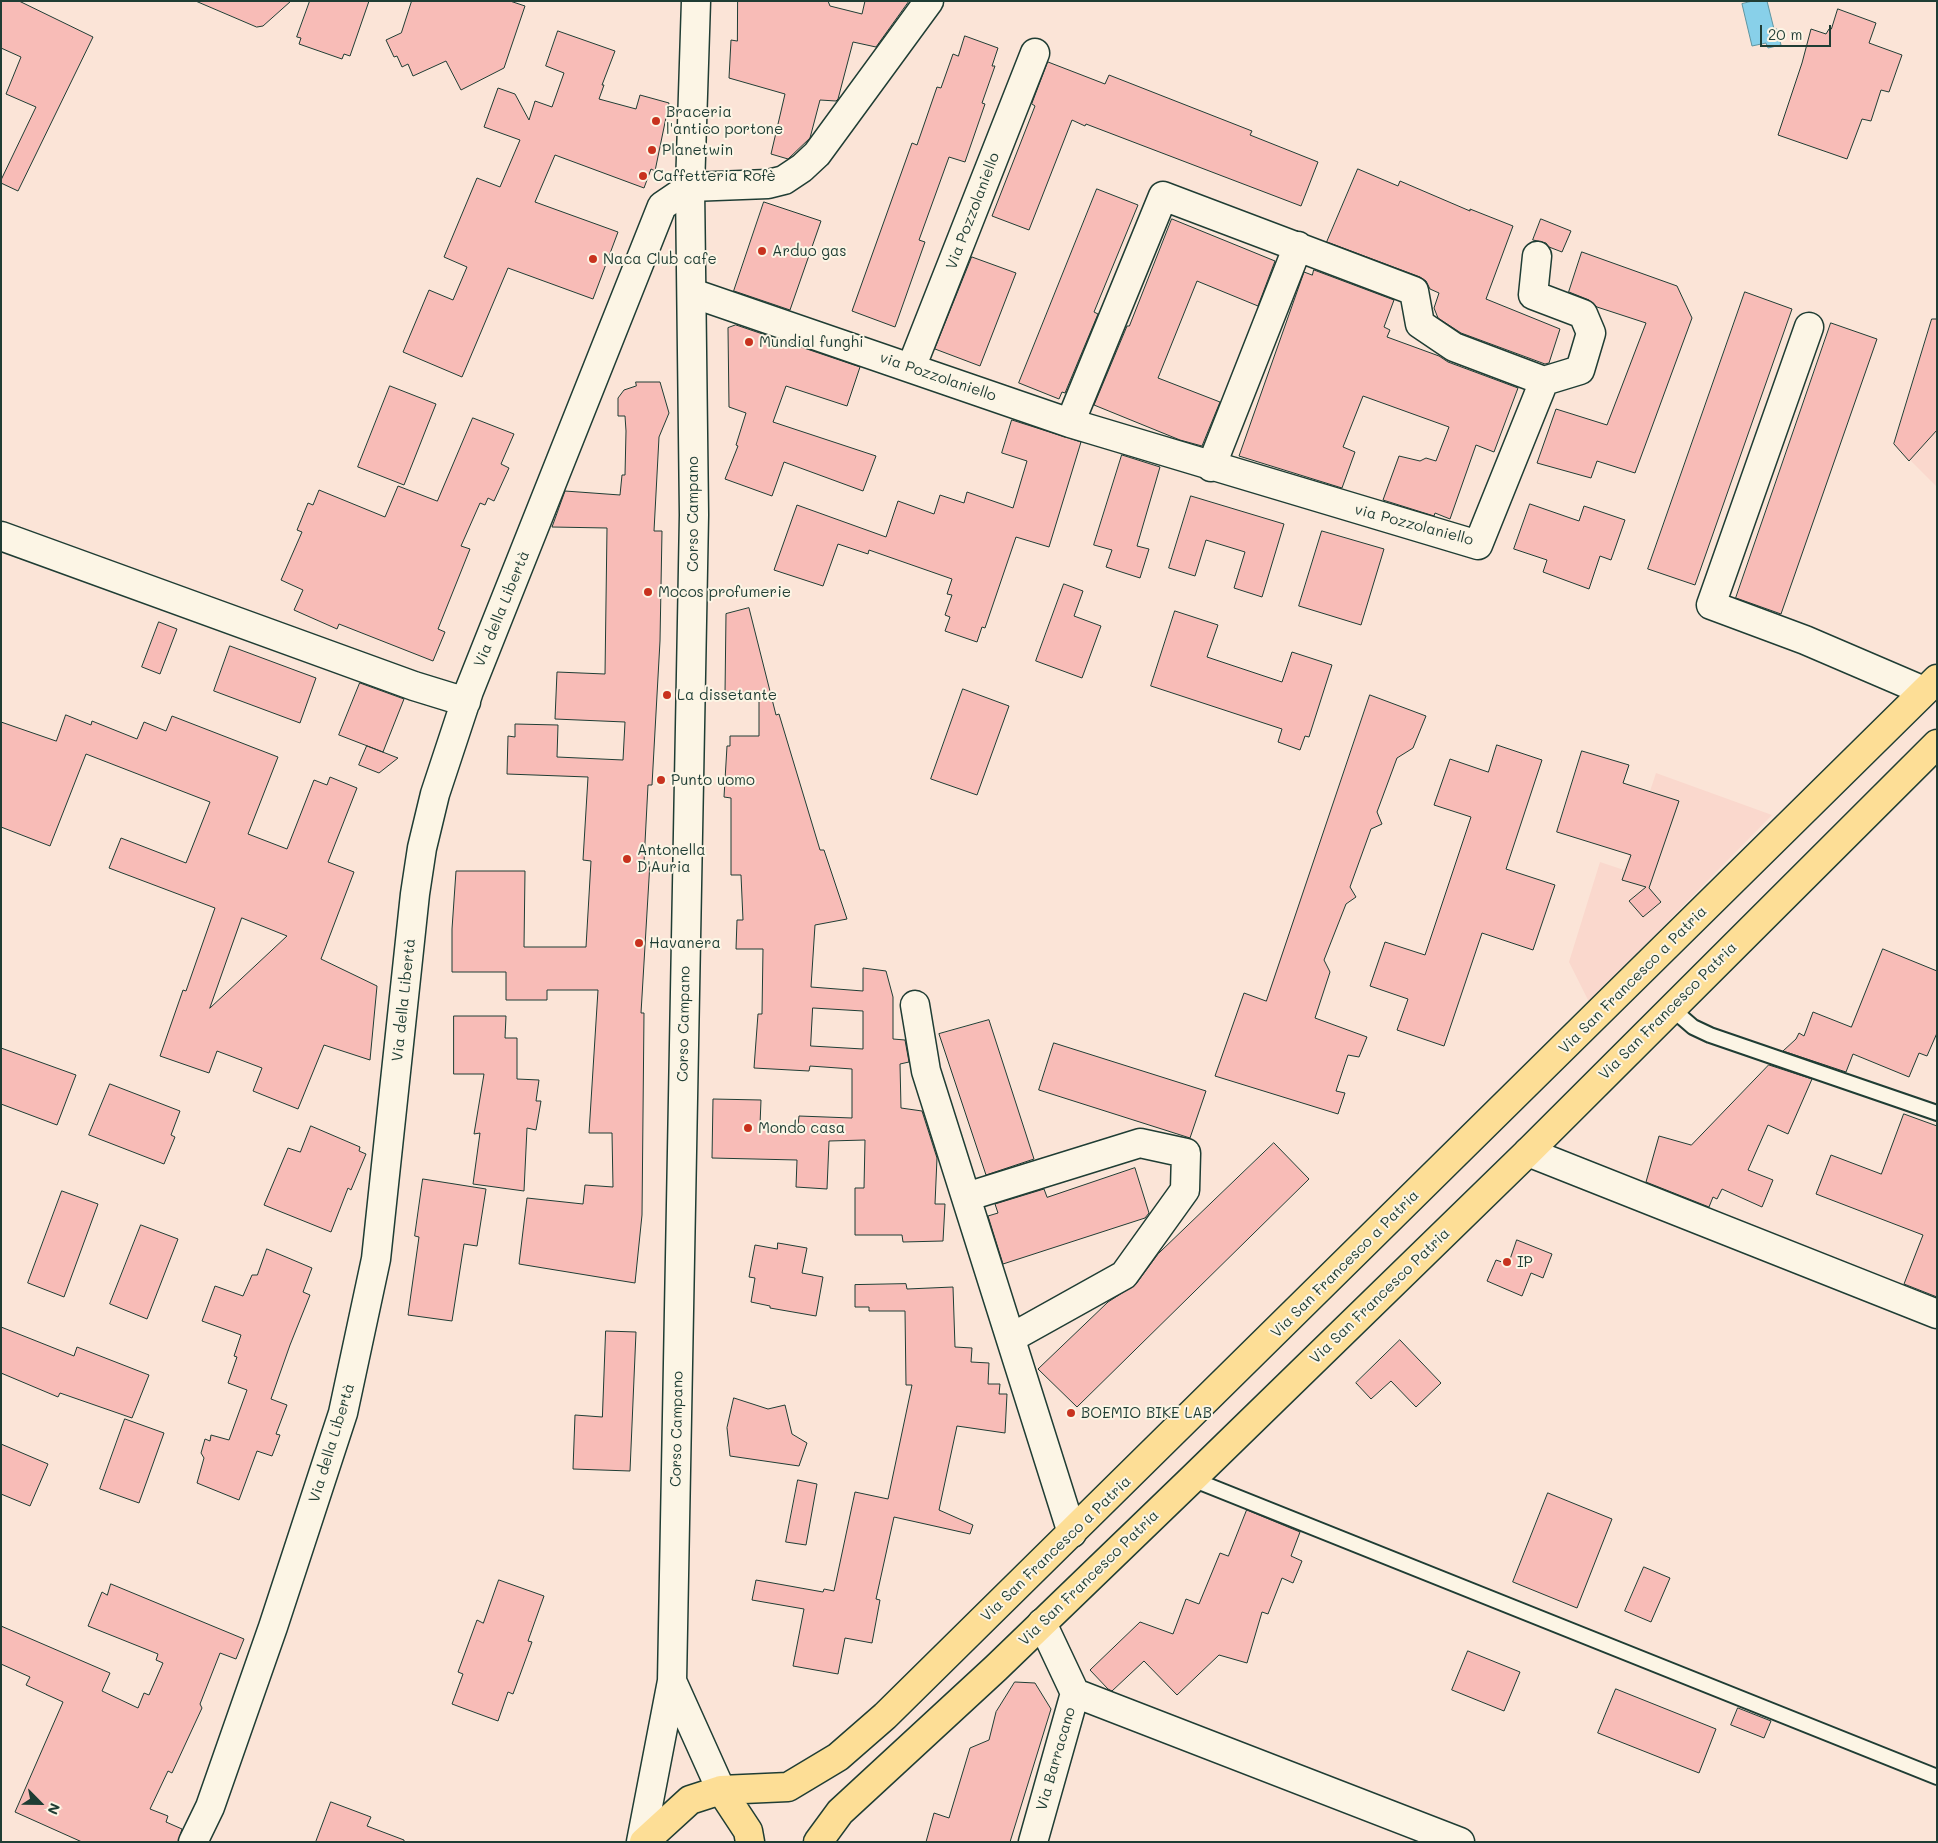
<!DOCTYPE html>
<meta charset="utf-8">
<style>
body{margin:0}
#map{position:relative;width:1938px;height:1843px;overflow:hidden;background:#fbe4d7;font-family:Mali,sans-serif}
canvas{display:block}
.frame{position:absolute;inset:0;border:2px solid #1f3d34;pointer-events:none}
.north{position:absolute;left:15px;top:1778px;width:50px;height:50px;-webkit-text-stroke:4px #fcf5e5;paint-order:stroke;rotate:113deg;font-size:14px;font-weight:700;line-height:20px;text-align:center;color:#1f3d34}
.north::after{content:'';display:block;margin:auto;width:18px;height:22px;background:#1f3d34;clip-path:polygon(50% 0,100% 100%,50% 72%,0 100%)}
.scale{position:absolute;left:1760px;top:25px;width:71px;height:22px;box-sizing:border-box;border:2px solid #1f3d34;border-top:0;padding-left:6px;font-size:15px;line-height:18px;white-space:nowrap;color:#1f3d34;-webkit-text-stroke:4px #fcf5e5;paint-order:stroke}
</style>
<div id="map">
<canvas width="1938" height="1843"></canvas>
<div class="frame"></div>
<div class="north">N</div>
<div class="scale">20 m</div>
</div>
<script>
const ctx = document.querySelector('canvas').getContext('2d');
ctx.lineJoin = 'round';
function fill(path, color) {
  ctx.fillStyle = color;
  ctx.fill(path, 'evenodd');
}
function trace(path, color, width, dash) {
  ctx.strokeStyle = color;
  ctx.lineWidth = width;
  ctx.lineCap = dash ? 'butt' : 'round';
  ctx.setLineDash(dash || []);
  ctx.stroke(path);
}
function drawText(font, color, halo, rows, align = 'center') {
  ctx.font = font + ' Mali,sans-serif';
  ctx.lineWidth = 4;
  ctx.setLineDash([]);
  ctx.textBaseline = 'middle';
  ctx.strokeStyle = halo;
  ctx.fillStyle = color;
  for (const [text, x, y, turn = 0] of rows) {
    ctx.save();
    ctx.translate(x, y);
    ctx.rotate((+turn || 0) * Math.PI / 180);
    ctx.textAlign = isNaN(turn) ? turn : align;
    if (halo) ctx.strokeText(text, 0, 0);
    ctx.fillText(text, 0, 0);
    ctx.restore();
  }
}
const built = new Path2D(`
 M 1923,349 L 1937,357 L 1937,487 L 1894,444 Z
 M 1656,773 L 1772,815 L 1589,1002 L 1569,962 L 1600,862 L 1624,870 Z`);
const water = new Path2D(`
 M 1753,1 L 1767,1 L 1774,29 L 1777,29 L 1781,45 L 1768,48 L 1766,43 L 1752,46 L 1742,4 Z`);
const building = new Path2D(`
 M 1,1 L 19,1 L 93,37 L 18,191 L 1,183 L 1,180 L 36,107 L 6,94 L 21,57 L 1,48 Z
 M 196,1 L 291,1 L 263,26 L 257,27 Z
 M 310,1 L 369,1 L 350,56 L 344,54 L 342,59 L 299,44 L 301,38 L 297,37 Z
 M 412,1 L 510,1 L 525,6 L 504,68 L 461,90 L 446,61 L 413,76 L 408,64 L 402,67 L 397,56 L 394,57 L 386,40 L 401,33 Z
 M 738,1 L 828,1 L 830,6 L 862,14 L 865,1 L 909,1 L 876,47 L 853,42 L 838,99 L 836,101 L 820,100 L 810,138 L 788,159 L 771,154 L 785,94 L 729,78 L 731,40 L 737,41 Z
 M 1838,9 L 1876,23 L 1869,43 L 1902,55 L 1889,92 L 1881,90 L 1871,121 L 1862,119 L 1847,159 L 1778,135 L 1802,63 L 1811,29 L 1826,34 L 1829,29 L 1831,29 Z
 M 558,31 L 615,51 L 602,85 L 604,85 L 599,99 L 636,109 L 640,95 L 669,103 L 655,171 L 651,169 L 644,188 L 555,155 L 535,202 L 618,232 L 593,299 L 508,268 L 462,377 L 403,352 L 429,290 L 453,300 L 467,267 L 444,257 L 477,178 L 500,187 L 520,140 L 484,127 L 498,88 L 515,94 L 529,120 L 535,101 L 552,107 L 564,73 L 546,66 Z
 M 965,36 L 998,48 L 992,66 L 995,66 L 982,103 L 985,104 L 965,162 L 949,157 L 919,240 L 925,242 L 895,327 L 852,311 L 912,143 L 917,145 L 937,87 L 941,88 L 953,54 L 958,56 Z
 M 1048,62 L 1105,84 L 1109,75 L 1252,131 L 1250,135 L 1318,162 L 1301,206 L 1086,124 L 1085,126 L 1072,120 L 1029,230 L 992,216 L 1035,106 L 1032,104 Z
 M 1358,169 L 1398,186 L 1400,181 L 1470,211 L 1470,209 L 1513,226 L 1486,299 L 1560,329 L 1549,363 L 1545,364 L 1461,333 L 1438,318 L 1434,308 L 1439,293 L 1430,289 L 1426,281 L 1420,277 L 1327,242 Z
 M 1097,189 L 1138,205 L 1094,312 L 1098,314 L 1065,393 L 1062,392 L 1059,399 L 1019,383 Z
 M 764,202 L 821,221 L 790,310 L 734,291 Z
 M 1172,219 L 1275,261 L 1258,306 L 1197,281 L 1158,378 L 1220,402 L 1202,446 L 1180,440 L 1094,405 L 1127,326 L 1129,326 Z
 M 1541,219 L 1571,231 L 1562,252 L 1549,247 L 1546,243 L 1533,240 Z
 M 1582,252 L 1677,286 L 1692,318 L 1635,473 L 1597,461 L 1591,478 L 1537,463 L 1556,409 L 1607,425 L 1646,323 L 1597,307 L 1589,300 L 1569,292 Z
 M 972,257 L 1016,273 L 980,366 L 935,349 Z
 M 1314,270 L 1394,300 L 1384,327 L 1390,330 L 1387,337 L 1439,356 L 1448,362 L 1518,388 L 1494,452 L 1476,445 L 1450,519 L 1435,513 L 1434,516 L 1383,500 L 1399,456 L 1420,461 L 1426,458 L 1436,461 L 1449,427 L 1363,396 L 1343,447 L 1355,452 L 1342,488 L 1239,456 L 1304,272 L 1312,275 Z
 M 1745,292 L 1792,309 L 1695,585 L 1648,569 Z
 M 1932,319 L 1937,319 L 1937,430 L 1909,461 L 1894,444 Z
 M 1831,323 L 1877,339 L 1781,614 L 1736,598 Z
 M 736,325 L 860,367 L 847,406 L 786,386 L 773,422 L 876,456 L 863,491 L 784,462 L 772,496 L 725,479 L 738,446 L 736,445 L 746,413 L 729,407 L 728,328 Z
 M 636,382 L 660,382 L 669,413 L 659,437 L 654,531 L 662,531 L 660,641 L 652,785 L 648,785 L 644,862 L 650,862 L 641,1013 L 644,1013 L 642,1215 L 635,1283 L 519,1264 L 527,1198 L 583,1204 L 585,1185 L 613,1187 L 612,1133 L 589,1133 L 598,990 L 547,990 L 547,1000 L 506,1000 L 506,972 L 452,972 L 452,929 L 456,871 L 525,871 L 524,947 L 586,947 L 591,861 L 583,860 L 588,777 L 507,774 L 508,736 L 515,737 L 515,724 L 558,725 L 557,757 L 623,760 L 625,722 L 555,719 L 557,672 L 605,674 L 607,528 L 552,527 L 565,491 L 620,495 L 622,475 L 625,475 L 626,431 L 625,416 L 618,416 L 618,398 L 624,390 L 636,386 Z
 M 390,386 L 436,404 L 404,485 L 358,467 Z
 M 473,418 L 514,434 L 501,464 L 509,468 L 494,501 L 488,498 L 485,505 L 480,503 L 461,546 L 470,549 L 438,629 L 445,632 L 433,661 L 339,624 L 337,629 L 294,610 L 303,590 L 281,580 L 302,532 L 297,530 L 308,503 L 313,505 L 319,490 L 385,517 L 398,486 L 437,501 Z
 M 1012,420 L 1081,442 L 1049,547 L 1016,537 L 985,628 L 982,627 L 977,642 L 945,631 L 950,617 L 945,615 L 952,595 L 947,594 L 952,579 L 869,550 L 868,554 L 838,544 L 823,586 L 774,570 L 797,505 L 886,537 L 898,501 L 934,514 L 940,495 L 964,503 L 967,492 L 1013,508 L 1027,461 L 1002,453 Z
 M 1122,455 L 1160,467 L 1137,546 L 1149,549 L 1140,578 L 1106,567 L 1112,550 L 1094,545 Z
 M 1191,496 L 1284,524 L 1262,597 L 1234,588 L 1245,552 L 1206,540 L 1195,576 L 1169,568 Z
 M 1530,504 L 1579,521 L 1584,506 L 1625,520 L 1611,560 L 1600,556 L 1589,589 L 1543,572 L 1547,560 L 1514,549 Z
 M 1322,531 L 1384,549 L 1361,625 L 1299,606 Z
 M 1064,584 L 1083,591 L 1074,616 L 1101,626 L 1082,678 L 1036,661 Z
 M 749,608 L 776,715 L 779,714 L 820,850 L 824,850 L 847,919 L 815,925 L 811,987 L 863,991 L 863,968 L 886,971 L 893,997 L 893,1039 L 905,1040 L 909,1062 L 900,1064 L 901,1108 L 922,1111 L 937,1158 L 935,1204 L 945,1204 L 943,1241 L 903,1242 L 902,1235 L 855,1235 L 855,1188 L 864,1188 L 865,1140 L 829,1141 L 827,1189 L 796,1187 L 797,1160 L 712,1158 L 713,1099 L 761,1100 L 760,1125 L 798,1126 L 799,1116 L 852,1118 L 852,1069 L 810,1066 L 809,1071 L 754,1068 L 758,1014 L 762,1014 L 763,949 L 736,949 L 737,920 L 743,920 L 741,875 L 731,875 L 731,798 L 724,797 L 727,746 L 730,746 L 730,736 L 759,736 L 759,694 L 725,694 L 726,614 ZM 813,1008 L 863,1011 L 863,1049 L 811,1046 Z
 M 1175,611 L 1218,625 L 1207,657 L 1282,682 L 1292,652 L 1332,665 L 1309,737 L 1305,736 L 1300,750 L 1278,742 L 1282,729 L 1151,686 Z
 M 159,622 L 177,629 L 160,674 L 142,667 Z
 M 230,646 L 316,678 L 300,723 L 214,691 Z
 M 360,683 L 404,699 L 383,752 L 339,735 Z
 M 963,689 L 1009,706 L 977,795 L 931,779 Z
 M 1370,695 L 1426,716 L 1413,748 L 1397,758 L 1377,812 L 1382,824 L 1371,829 L 1350,887 L 1356,897 L 1346,904 L 1324,960 L 1330,972 L 1315,1018 L 1367,1037 L 1359,1057 L 1348,1055 L 1336,1091 L 1345,1093 L 1338,1114 L 1215,1076 L 1244,993 L 1266,1001 Z
 M 66,715 L 91,725 L 92,721 L 137,739 L 144,722 L 166,731 L 172,716 L 278,757 L 248,834 L 287,849 L 314,780 L 327,785 L 330,777 L 357,788 L 328,862 L 354,872 L 321,959 L 377,986 L 370,1060 L 324,1045 L 298,1109 L 253,1091 L 262,1068 L 217,1051 L 209,1073 L 160,1056 L 183,990 L 186,991 L 215,908 L 109,868 L 121,838 L 186,863 L 210,802 L 86,754 L 50,846 L 1,827 L 1,722 L 56,741 ZM 242,918 L 287,936 L 210,1008 Z
 M 1497,745 L 1542,760 L 1506,869 L 1555,885 L 1533,950 L 1482,933 L 1444,1046 L 1397,1030 L 1408,999 L 1370,986 L 1385,942 L 1425,955 L 1471,817 L 1434,805 L 1450,759 L 1488,772 Z
 M 367,746 L 398,758 L 379,773 L 359,765 Z
 M 1582,751 L 1629,765 L 1623,783 L 1679,801 L 1649,888 L 1661,902 L 1643,917 L 1629,901 L 1646,887 L 1622,880 L 1631,855 L 1557,832 Z
 M 1883,949 L 1937,971 L 1937,1033 L 1927,1056 L 1919,1053 L 1909,1077 L 1853,1054 L 1846,1072 L 1783,1051 L 1796,1039 L 1799,1033 L 1804,1036 L 1813,1012 L 1851,1027 Z
 M 454,1016 L 506,1016 L 505,1038 L 517,1038 L 517,1079 L 539,1080 L 536,1101 L 541,1101 L 536,1130 L 527,1128 L 524,1191 L 473,1184 L 480,1133 L 474,1134 L 484,1074 L 454,1074 Z
 M 989,1020 L 1034,1159 L 986,1175 L 939,1034 Z
 M 1054,1043 L 1206,1091 L 1190,1138 L 1039,1090 Z
 M 1,1048 L 76,1075 L 57,1125 L 1,1104 Z
 M 1769,1065 L 1812,1079 L 1788,1134 L 1768,1125 L 1748,1170 L 1773,1180 L 1762,1207 L 1722,1189 L 1717,1199 L 1713,1197 L 1709,1207 L 1646,1182 L 1659,1136 L 1691,1145 Z
 M 110,1084 L 180,1111 L 171,1135 L 175,1137 L 164,1164 L 89,1135 Z
 M 1904,1114 L 1937,1126 L 1937,1297 L 1904,1284 L 1923,1235 L 1816,1194 L 1831,1155 L 1881,1174 Z
 M 311,1126 L 360,1147 L 359,1151 L 366,1154 L 351,1190 L 348,1188 L 331,1232 L 264,1205 L 288,1148 L 300,1152 Z
 M 1274,1143 L 1309,1179 L 1077,1407 L 1038,1369 L 1108,1302 L 1136,1284 L 1158,1254 Z
 M 1135,1168 L 1149,1213 L 1145,1218 L 1003,1264 L 988,1216 L 998,1213 L 995,1204 L 1044,1189 L 1047,1197 Z
 M 423,1179 L 486,1189 L 477,1246 L 464,1244 L 452,1321 L 408,1315 L 419,1237 L 415,1236 Z
 M 62,1191 L 98,1204 L 64,1297 L 28,1283 Z
 M 141,1225 L 178,1239 L 147,1319 L 110,1304 Z
 M 1517,1240 L 1552,1254 L 1543,1278 L 1531,1273 L 1522,1296 L 1487,1281 L 1496,1260 L 1508,1264 Z
 M 778,1243 L 807,1248 L 802,1273 L 823,1277 L 816,1316 L 770,1308 L 770,1306 L 751,1302 L 755,1278 L 749,1277 L 755,1245 L 777,1249 Z
 M 267,1249 L 312,1268 L 303,1292 L 310,1295 L 290,1345 L 271,1399 L 287,1405 L 276,1434 L 280,1435 L 272,1456 L 257,1451 L 239,1500 L 197,1483 L 204,1458 L 201,1453 L 205,1439 L 210,1441 L 211,1435 L 229,1440 L 247,1390 L 228,1383 L 237,1357 L 234,1356 L 241,1335 L 202,1321 L 215,1286 L 243,1296 L 252,1275 L 257,1275 Z
 M 906,1284 L 907,1289 L 953,1287 L 955,1347 L 972,1348 L 971,1362 L 989,1363 L 988,1384 L 1000,1384 L 999,1394 L 1007,1394 L 1005,1433 L 957,1426 L 939,1510 L 973,1525 L 970,1534 L 894,1517 L 876,1599 L 880,1600 L 872,1643 L 845,1638 L 838,1674 L 793,1666 L 804,1609 L 752,1600 L 756,1580 L 823,1592 L 824,1589 L 834,1591 L 855,1492 L 888,1499 L 912,1385 L 906,1385 L 905,1311 L 869,1311 L 869,1307 L 855,1307 L 855,1285 Z
 M 1,1327 L 74,1356 L 77,1347 L 149,1375 L 132,1418 L 60,1393 L 58,1397 L 1,1373 Z
 M 606,1331 L 636,1332 L 630,1471 L 573,1469 L 575,1415 L 602,1417 Z
 M 1400,1340 L 1441,1383 L 1416,1407 L 1391,1381 L 1371,1399 L 1356,1383 Z
 M 734,1398 L 768,1409 L 785,1405 L 792,1434 L 807,1443 L 799,1466 L 730,1456 L 727,1428 Z
 M 125,1419 L 164,1433 L 139,1503 L 100,1489 Z
 M 1,1444 L 48,1464 L 30,1506 L 1,1494 Z
 M 798,1480 L 817,1484 L 806,1545 L 786,1542 Z
 M 1548,1493 L 1612,1519 L 1577,1608 L 1513,1582 Z
 M 1247,1510 L 1300,1532 L 1291,1556 L 1302,1561 L 1293,1583 L 1282,1578 L 1268,1614 L 1262,1612 L 1247,1663 L 1219,1655 L 1177,1695 L 1144,1661 L 1112,1691 L 1108,1689 L 1090,1670 L 1140,1622 L 1173,1634 L 1186,1599 L 1199,1604 L 1220,1553 L 1228,1556 Z
 M 1644,1567 L 1670,1578 L 1651,1622 L 1625,1611 Z
 M 499,1580 L 544,1596 L 528,1641 L 532,1642 L 513,1694 L 508,1692 L 498,1721 L 452,1704 L 463,1674 L 458,1672 L 477,1620 L 483,1623 Z
 M 111,1584 L 244,1639 L 236,1659 L 220,1653 L 200,1704 L 202,1708 L 172,1773 L 168,1771 L 150,1809 L 168,1816 L 166,1822 L 182,1829 L 178,1842 L 82,1842 L 15,1812 L 63,1702 L 26,1685 L 30,1677 L 1,1664 L 1,1626 L 110,1673 L 102,1691 L 138,1708 L 144,1693 L 149,1695 L 163,1663 L 156,1660 L 158,1654 L 88,1626 L 102,1592 L 107,1595 Z
 M 1468,1651 L 1520,1672 L 1504,1711 L 1452,1690 Z
 M 1015,1682 L 1035,1683 L 1051,1709 L 1010,1842 L 926,1842 L 934,1813 L 949,1818 L 970,1748 L 989,1740 L 996,1712 Z
 M 1616,1689 L 1716,1729 L 1699,1773 L 1598,1733 Z
 M 1738,1708 L 1771,1721 L 1764,1738 L 1731,1725 Z
 M 331,1802 L 371,1817 L 367,1826 L 404,1840 L 404,1842 L 316,1842 Z`);
const service = new Path2D(`
 M 1671,1008 L 1693,1027 L 1710,1035 L 1937,1113
 M 1192,1479 L 1937,1777`);
const minor = new Path2D(`
 M 692,293 L 1070,423 L 1478,545 L 1544,381
 M 1809,327 L 1711,605 L 1805,640 L 1924,691
 M 911,368 L 1035,53
 M 1070,423 L 1163,196 L 1414,291 L 1420,324 L 1454,347 L 1544,381 L 1580,370 L 1591,333 L 1583,314 L 1533,295 L 1537,256
 M 1211,467 L 1298,246
 M 1,536 L 414,686 L 466,702
 M 915,1005 L 926,1071 L 1072,1533
 M 1528,1152 L 1937,1314
 M 966,1197 L 1140,1143 L 1186,1153 L 1185,1190 L 1124,1275 L 1011,1338
 M 1075,1693 L 1460,1842
 M 193,1842 L 210,1807 L 273,1627 L 343,1413 L 376,1259 L 415,894 L 422,848 L 435,794 L 469,691 L 662,206 L 690,187 L 768,184 L 784,180 L 802,168 L 817,154 L 929,1
 M 1033,1842 L 1075,1693 L 1042,1623`);
const secondary = new Path2D(`
 M 672,1681 L 721,1790
 M 641,1842 L 672,1681 L 694,515 L 690,187 L 696,1`);
const primary = new Path2D(`
 M 721,1790 L 748,1831 L 750,1842
 M 644,1842 L 690,1800 L 721,1790 L 788,1787 L 838,1757 L 885,1716 L 1937,679
 M 818,1842 L 840,1812 L 996,1668 L 1192,1479 L 1528,1152 L 1937,744`);
const markers = [
 [656,121,5,"#c8321e"],
 [652,150,5,"#c8321e"],
 [643,176,5,"#c8321e"],
 [762,251,5,"#c8321e"],
 [593,259,5,"#c8321e"],
 [749,342,5,"#c8321e"],
 [648,592,5,"#c8321e"],
 [667,695,5,"#c8321e"],
 [661,780,5,"#c8321e"],
 [627,859,5,"#c8321e"],
 [639,943,5,"#c8321e"],
 [748,1128,5,"#c8321e"],
 [1507,1262,5,"#c8321e"],
 [1071,1413,5,"#c8321e"]
];
const poiNames = [
 ["Braceria",666,112],
 ["l'antico portone",666,129],
 ["Planetwin",662,150],
 ["Caffetteria Rofè",653,176],
 ["Arduo gas",772,251],
 ["Naca Club cafe",603,259],
 ["Mundial funghi",759,342],
 ["Mocos profumerie",658,592],
 ["La dissetante",677,695],
 ["Punto uomo",671,780],
 ["Antonella",637,850],
 ["D'Auria",637,867],
 ["Havanera",649,943],
 ["Mondo casa",758,1128],
 ["IP",1517,1262],
 ["BOEMIO BIKE LAB",1081,1413]
];
const streetNames = [
 ["Via Pozzolaniello",973,211,-69],
 ["via Pozzolaniello",938,377,19],
 ["Corso Campano",693,514,-90],
 ["via Pozzolaniello",1414,525,15],
 ["Via della Libertà",502,609,-68],
 ["Via San Francesco a Patria",1633,980,-45],
 ["Via della Libertà",404,1000,-84],
 ["Via San Francesco Patria",1668,1011,-45],
 ["Corso Campano",684,1024,-89],
 ["Via San Francesco a Patria",1345,1264,-45],
 ["Via San Francesco Patria",1380,1296,-44],
 ["Corso Campano",677,1429,-89],
 ["Via della Libertà",332,1443,-73],
 ["Via San Francesco a Patria",1056,1549,-44],
 ["Via San Francesco Patria",1089,1578,-44],
 ["Via Barracano",1056,1759,-74]
];
fill(built, '#fad8cd');
fill(water, '#88d0e9');
trace(water, '#5e95a1', 1);
fill(building, '#f8bcb7');
trace(building, '#1f3d34', 1);
trace(service, '#1f3d34', 18);
trace(minor, '#1f3d34', 31);
trace(secondary, '#1f3d34', 31);
trace(primary, '#1f3d34', 31);
trace(service, '#fcf5e5', 14);
trace(minor, '#fcf5e5', 28);
trace(secondary, '#fcf5e5', 28);
trace(primary, '#fdde96', 28);
for (const [x, y, r, color] of markers) {
  const dot = new Path2D();
  dot.arc(x, y, r, 0, 2 * Math.PI);
  ctx.fillStyle = color;
  ctx.fill(dot);
  trace(dot, '#fcf5e5', 2);
}
drawText('15px', '#1f3d34', '#fcf5e5', poiNames, 'left');
drawText('15px', '#1f3d34', '#fcf5e5', streetNames);
</script>
